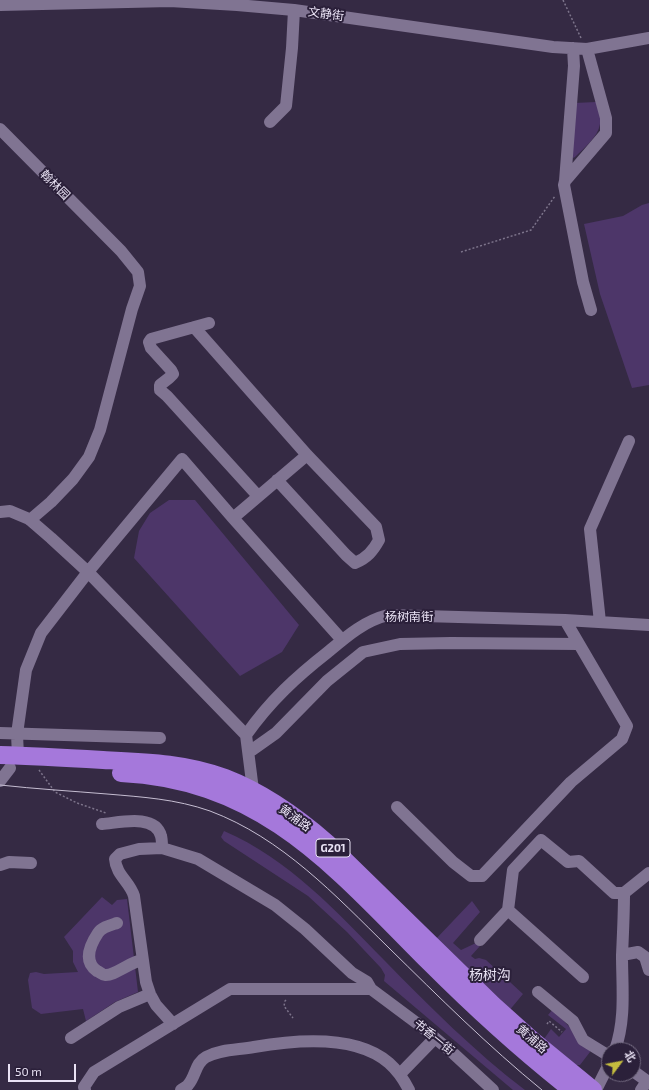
<!DOCTYPE html>
<meta charset="utf-8">
<style>
body{margin:0}
#map{position:relative;width:649px;height:1090px;overflow:hidden;background:#352a44;font-family:"Exo 2","Noto Sans SC",sans-serif}
canvas{display:block}
.north{position:absolute;left:601px;top:1042px;width:40px;height:40px;box-sizing:border-box;background:#2b203a;border:1px solid #776e84;border-radius:50%;rotate:58deg;font-size:11px;font-weight:700;line-height:16px;text-align:center;color:#e9e2f4}
.north::after{content:'';display:block;margin:auto;width:14px;height:18px;background:#c4bc3e;clip-path:polygon(50% 0,100% 100%,50% 72%,0 100%)}
.scale{position:absolute;left:8px;top:1064px;width:68px;height:18px;box-sizing:border-box;border:2px solid #e9e2f4;border-top:0;padding-left:5px;font-size:12px;line-height:14px;white-space:nowrap;color:#e9e2f4;-webkit-text-stroke:3px #2b203a;paint-order:stroke}
</style>
<div id="map">
<canvas width="649" height="1090"></canvas>
<div class="north">北</div>
<div class="scale">50 m</div>
</div>
<script>
const ctx = document.querySelector('canvas').getContext('2d');
ctx.lineJoin = 'round';
function fill(path, color) {
  ctx.fillStyle = color;
  ctx.fill(path, 'evenodd');
}
function trace(path, color, width, dash) {
  ctx.strokeStyle = color;
  ctx.lineWidth = width;
  ctx.lineCap = dash ? 'butt' : 'round';
  ctx.setLineDash(dash || []);
  ctx.stroke(path);
}
function drawText(font, color, halo, rows, align = 'center') {
  ctx.font = font + ' "Exo 2","Noto Sans SC",sans-serif';
  ctx.lineWidth = 4;
  ctx.setLineDash([]);
  ctx.textBaseline = 'middle';
  ctx.strokeStyle = halo;
  ctx.fillStyle = color;
  for (const [text, x, y, turn = 0] of rows) {
    ctx.save();
    ctx.translate(x, y);
    ctx.rotate((+turn || 0) * Math.PI / 180);
    ctx.textAlign = isNaN(turn) ? turn : align;
    if (halo) ctx.strokeText(text, 0, 0);
    ctx.fillText(text, 0, 0);
    ctx.restore();
  }
}
const green = new Path2D(`
 M 596,102 C 598,109 602,117 600,124 C 598,137 584,148 575,157 L 573,158 L 571,156 L 574,103 Z
 M 649,203 L 649,385 L 632,388 L 600,294 L 584,224 L 623,216 L 642,205 Z
 M 169,500 L 195,500 L 299,625 L 282,652 L 240,676 L 134,558 L 139,531 L 150,513 Z
 M 224,831 C 289,859 337,912 385,961 C 429,1006 475,1052 525,1090 L 513,1090 L 384,981 L 385,975 L 381,968 L 347,932 L 308,896 L 224,841 L 221,837 Z
 M 102,897 L 112,905 L 117,900 L 127,899 L 138,992 L 115,1002 L 86,1021 L 83,1009 L 41,1014 L 32,1008 L 28,980 L 30,973 L 36,972 L 44,974 L 78,972 L 73,962 L 73,951 L 64,937 Z
 M 472,901 L 480,912 L 453,943 L 461,950 L 476,943 L 480,946 L 471,956 L 475,959 L 479,958 L 486,960 L 523,994 L 508,1012 L 434,941 Z
 M 553,1009 L 590,1050 L 590,1052 L 580,1065 L 576,1065 L 544,1039 L 551,1029 L 559,1037 L 566,1029 L 548,1015 Z`);
const path = new Path2D(`
 M 563,0 L 581,38
 M 461,252 L 531,230 L 555,196
 M 39,770 L 55,792 L 77,803 L 106,813
 M 286,1000 L 285,1001 L 284,1006 L 293,1018
 M 547,1024 L 549,1021 L 562,1032`);
const minor = new Path2D(`
 M 0,5 L 170,1 L 237,5 L 294,10 L 553,47 L 587,49 L 649,38
 M 587,49 L 606,118 L 606,133 L 565,181 L 564,185 L 583,282 L 591,310
 M 270,122 L 286,106 L 292,48 L 294,10
 M 0,129 L 121,251 L 138,272 L 140,286 L 132,309 L 100,430 L 89,457 L 73,479 L 51,502 L 30,520
 M 565,181 L 574,66 L 573,48
 M 209,323 L 151,339 L 149,342 L 151,348 L 171,370 L 173,374 L 169,378 L 160,385 L 160,390 L 167,396 L 258,496
 M 194,327 L 307,455 L 376,527 L 379,540 C 373,551 367,558 355,563 L 346,555 L 277,480
 M 0,512 L 10,511 L 29,519 L 51,538 L 88,572 L 246,735
 M 233,518 L 307,455
 M 600,622 L 590,529 L 629,441
 M 0,733 L 160,738
 M 252,750 L 276,733 L 327,681 L 363,652 L 400,644 L 451,643 L 579,644
 M 18,756 L 17,734 L 26,670 L 41,633 L 88,572 L 182,459 L 233,518 L 342,640
 M 0,781 L 10,768
 M 253,790 L 246,735 C 270,701 296,677 328,652 C 347,636 364,621 388,615 L 565,620 L 649,625
 M 397,807 L 453,862 L 471,876 L 482,876 L 571,782 L 622,739 L 627,726 L 565,620
 M 102,824 C 118,823 155,813 161,836 C 162,839 162,844 162,848
 M 0,865 L 9,862 L 31,863
 M 117,923 C 111,925 102,927 98,933 C 90,945 83,961 97,971 C 100,972 102,975 105,975 C 114,976 130,962 142,960
 M 480,940 L 508,910
 M 622,955 L 638,952 L 645,957 L 649,970
 M 583,977 L 508,910 L 513,870 L 541,840 L 568,862 L 579,861 L 614,893 L 624,893
 M 538,992 L 573,1021 L 583,1040 L 609,1056
 M 173,1024 L 156,1005 L 150,994 L 146,982 L 134,896 C 130,882 116,875 115,859 L 120,854 L 139,849 L 162,848 L 198,859 L 275,905 L 305,929 L 352,973 L 367,982 L 371,989 L 422,1027 L 454,1054 L 493,1090
 M 71,1038 L 119,1007 L 150,994
 M 615,1050 C 626,1019 622,987 622,955 C 623,934 624,914 624,893 L 649,873
 M 633,1071 L 647,1081 L 641,1090
 M 400,1074 L 435,1038
 M 85,1090 L 84,1087 L 94,1072 L 230,989 L 371,989
 M 181,1090 C 183,1088 187,1087 188,1085 C 196,1076 195,1063 206,1057 C 221,1049 238,1050 254,1047 C 294,1040 356,1034 389,1063 C 398,1071 404,1080 409,1090
 M 596,1090 L 609,1064`);
const highway = new Path2D(`
 M 0,755 C 34,756 69,758 103,760 C 145,762 186,763 225,778 C 264,793 296,816 327,843 L 493,1005 L 532,1040 L 593,1090
 M 121,773 C 264,780 336,869 430,963 C 475,1008 522,1051 572,1090`);
const tram = new Path2D(`
 M 0,785 C 36,789 71,791 107,794 C 142,797 176,799 210,811 C 282,838 335,895 389,948 C 439,997 488,1046 542,1090`);
const shields = [
 [333,848,34]
];
const shieldNames = [
 ["G201",333,848]
];
const streetNames = [
 ["文静街",326,14,8],
 ["翰林园",55,185,45],
 ["杨树南街",409,617],
 ["黄浦路",295,818,36],
 ["书香一街",434,1037,39],
 ["黄浦路",532,1039,41]
];
const quarterNames = [
 ["杨树沟",490,975]
];
fill(green, '#4d3669');
trace(path, '#7d748b', 1.5, [2, 2]);
trace(minor, '#807492', 12);
trace(highway, '#a578db', 18);
trace(tram, '#c6bed2', 1);
for (const [x, y, w] of shields) {
  const box = new Path2D();
  box.roundRect(x - w / 2, y - 9, w, 18, 3);
  ctx.fillStyle = '#2b203a';
  ctx.fill(box);
  trace(box, '#e9e2f4', 1);
}
drawText('bold 11px', '#e9e2f4', null, shieldNames);
drawText('12px', '#e9e2f4', '#2b203a', streetNames);
drawText('14px', '#e9e2f4', '#2b203a', quarterNames);
</script>
